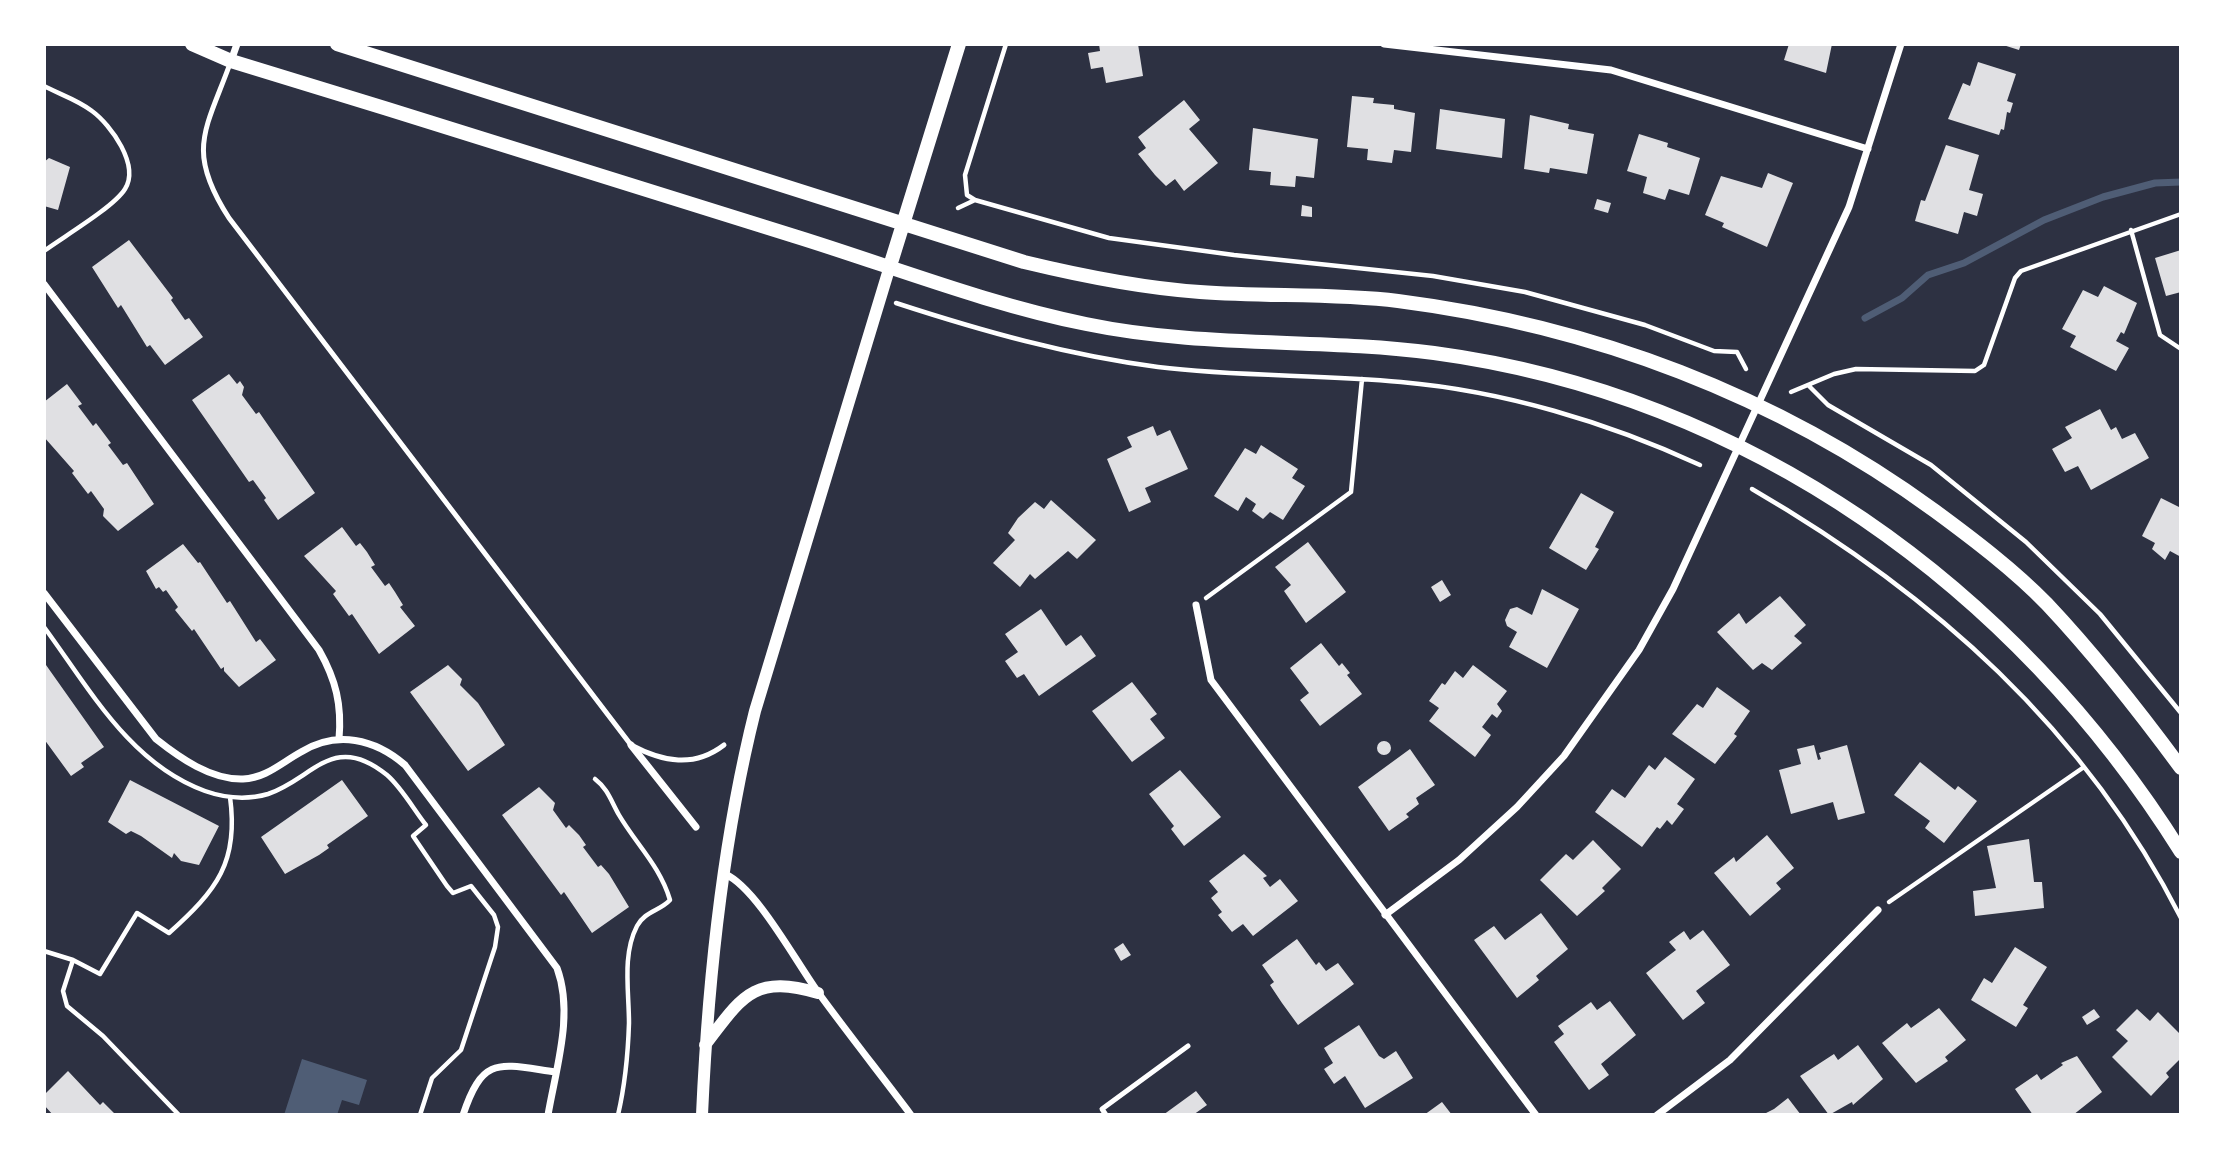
<!DOCTYPE html>
<style>
body{margin:0}
#map{position:relative;width:2225px;height:1159px;overflow:hidden;background:#2d3142;font-family:"Playfair Display",serif}
canvas{display:block}
.frame{position:absolute;inset:0;border:46px solid #fff;pointer-events:none}
</style>
<div id="map">
<canvas width="2225" height="1159"></canvas>
<div class="frame"></div>
</div>
<script>
const ctx = document.querySelector('canvas').getContext('2d');
ctx.lineJoin = 'round';
function fill(path, color) {
  ctx.fillStyle = color;
  ctx.fill(path, 'evenodd');
}
function trace(path, color, width, dash) {
  ctx.strokeStyle = color;
  ctx.lineWidth = width;
  ctx.lineCap = dash ? 'butt' : 'round';
  ctx.setLineDash(dash || []);
  ctx.stroke(path);
}
const water = new Path2D(`
 M 302,1059 L 367,1080 L 359,1105 L 342,1100 L 337,1115 L 284,1115 Z`);
const stream = new Path2D(`
 M 1865,318 L 1902,298 L 1928,275 L 1964,263 L 2044,220 L 2103,197 L 2155,183 L 2181,182`);
const building = new Path2D(`
 M 1099,44 L 1138,44 L 1143,76 L 1106,83 L 1103,67 L 1091,69 L 1088,53 L 1100,51 Z
 M 1789,44 L 1832,44 L 1826,73 L 1784,60 Z
 M 2000,44 L 2021,44 L 2019,50 Z
 M 1978,62 L 2016,74 L 2007,101 L 2013,103 L 2010,113 L 2007,112 L 2004,130 L 2001,129 L 1999,135 L 1948,119 L 1963,83 L 1970,86 Z
 M 1352,96 L 1374,98 L 1373,103 L 1394,105 L 1394,109 L 1415,113 L 1411,152 L 1394,150 L 1392,163 L 1367,160 L 1368,149 L 1347,147 Z
 M 1184,100 L 1200,120 L 1189,129 L 1218,163 L 1184,191 L 1175,179 L 1166,186 L 1155,175 L 1138,154 L 1146,148 L 1138,137 Z
 M 1440,109 L 1505,119 L 1502,158 L 1436,149 Z
 M 1530,115 L 1569,124 L 1568,129 L 1594,134 L 1587,174 L 1550,168 L 1549,173 L 1524,169 Z
 M 1253,128 L 1318,139 L 1314,178 L 1296,176 L 1295,187 L 1270,185 L 1271,172 L 1249,170 Z
 M 1639,134 L 1668,143 L 1667,147 L 1700,158 L 1689,195 L 1669,189 L 1665,200 L 1643,193 L 1647,177 L 1627,171 Z
 M 1946,145 L 1979,155 L 1969,190 L 1983,194 L 1977,216 L 1964,212 L 1958,234 L 1915,221 L 1921,200 L 1925,201 Z
 M 49,158 L 70,167 L 58,210 L 44,206 L 44,162 Z
 M 1768,173 L 1793,183 L 1767,247 L 1722,227 L 1724,223 L 1705,215 L 1721,176 L 1762,188 Z
 M 1597,199 L 1611,203 L 1608,213 L 1594,209 Z
 M 1302,205 L 1312,207 L 1312,217 L 1301,216 Z
 M 129,240 L 173,298 L 171,300 L 185,320 L 189,318 L 203,337 L 165,365 L 150,345 L 147,347 L 121,305 L 118,308 L 92,267 Z
 M 2181,250 L 2181,292 L 2166,296 L 2155,258 Z
 M 2104,286 L 2137,303 L 2124,334 L 2121,332 L 2116,341 L 2129,348 L 2116,371 L 2070,347 L 2076,336 L 2062,329 L 2083,290 L 2098,297 Z
 M 229,374 L 237,384 L 240,381 L 244,387 L 242,395 L 256,414 L 259,412 L 315,493 L 278,520 L 264,500 L 266,498 L 253,480 L 249,482 L 192,400 Z
 M 67,384 L 82,404 L 78,406 L 93,426 L 96,423 L 111,443 L 108,445 L 123,465 L 127,463 L 154,504 L 118,531 L 103,516 L 104,509 L 91,491 L 88,494 L 72,473 L 74,471 L 44,437 L 44,402 Z
 M 2100,409 L 2111,430 L 2116,427 L 2122,439 L 2135,433 L 2149,458 L 2091,490 L 2078,466 L 2065,472 L 2052,449 L 2072,438 L 2065,427 Z
 M 1153,426 L 1157,436 L 1170,430 L 1188,469 L 1145,488 L 1151,502 L 1129,512 L 1107,459 L 1132,447 L 1127,437 Z
 M 1261,445 L 1298,469 L 1292,478 L 1305,486 L 1283,520 L 1270,512 L 1263,519 L 1252,511 L 1256,504 L 1246,497 L 1238,511 L 1214,496 L 1245,448 L 1256,454 Z
 M 1581,493 L 1614,512 L 1595,547 L 1599,549 L 1586,570 L 1549,548 Z
 M 2161,498 L 2181,508 L 2181,557 L 2170,551 L 2165,560 L 2152,549 L 2155,543 L 2142,536 Z
 M 1051,500 L 1096,540 L 1077,559 L 1068,551 L 1035,579 L 1030,574 L 1020,587 L 993,563 L 1015,540 L 1008,533 L 1018,518 L 1035,502 L 1044,509 Z
 M 342,527 L 356,546 L 360,543 L 367,552 L 375,565 L 371,567 L 385,586 L 389,583 L 395,592 L 403,605 L 400,607 L 415,626 L 379,654 L 352,614 L 349,616 L 333,594 L 336,591 L 304,556 Z
 M 1308,542 L 1346,592 L 1306,623 L 1284,591 L 1291,585 L 1275,567 Z
 M 183,544 L 198,563 L 200,562 L 227,603 L 230,601 L 256,642 L 260,639 L 276,660 L 239,687 L 224,671 L 224,667 L 221,669 L 194,629 L 192,631 L 175,610 L 178,607 L 166,590 L 163,592 L 159,587 L 156,589 L 146,571 Z
 M 1442,580 L 1451,595 L 1440,602 L 1431,587 Z
 M 1542,589 L 1579,609 L 1547,668 L 1509,647 L 1517,632 L 1507,626 L 1505,620 L 1510,609 L 1517,607 L 1532,615 Z
 M 1780,596 L 1806,625 L 1794,636 L 1802,643 L 1772,670 L 1762,663 L 1753,670 L 1717,632 L 1739,613 L 1746,624 Z
 M 1041,609 L 1066,646 L 1081,635 L 1096,656 L 1039,696 L 1024,674 L 1017,678 L 1005,661 L 1018,652 L 1005,634 Z
 M 1321,643 L 1339,666 L 1342,663 L 1350,673 L 1347,675 L 1362,694 L 1320,726 L 1300,700 L 1309,693 L 1290,668 Z
 M 46,665 L 104,747 L 81,763 L 84,767 L 71,776 L 44,739 Z
 M 448,665 L 462,679 L 460,685 L 478,703 L 505,745 L 468,771 L 410,692 Z
 M 1473,665 L 1507,691 L 1497,704 L 1502,711 L 1497,718 L 1492,714 L 1482,727 L 1491,735 L 1475,757 L 1429,721 L 1439,708 L 1429,701 L 1442,683 L 1445,685 L 1455,671 L 1463,678 Z
 M 1132,682 L 1157,714 L 1150,719 L 1165,738 L 1132,762 L 1092,711 Z
 M 1717,687 L 1750,711 L 1734,734 L 1737,736 L 1715,764 L 1672,734 L 1697,704 L 1703,708 Z
 M1377 748a7 7 0 1 1 14 0a7 7 0 1 1-14 0Z
 M 1814,745 L 1818,760 L 1821,759 L 1819,753 L 1847,745 L 1865,813 L 1838,820 L 1833,802 L 1791,814 L 1779,770 L 1801,764 L 1797,749 Z
 M 1410,749 L 1435,785 L 1416,798 L 1419,804 L 1406,814 L 1409,817 L 1389,831 L 1358,787 Z
 M 1665,757 L 1695,779 L 1677,804 L 1684,809 L 1672,825 L 1667,820 L 1660,829 L 1657,827 L 1642,847 L 1595,812 L 1612,789 L 1625,798 L 1649,765 L 1655,770 Z
 M 1920,762 L 1955,790 L 1958,786 L 1977,801 L 1944,843 L 1925,828 L 1930,821 L 1894,795 Z
 M 1180,770 L 1221,817 L 1184,846 L 1171,829 L 1174,826 L 1149,794 Z
 M 130,780 L 219,826 L 199,865 L 181,861 L 174,853 L 172,858 L 141,836 L 131,831 L 126,834 L 108,822 Z
 M 342,780 L 368,816 L 327,845 L 329,848 L 319,855 L 285,874 L 261,837 Z
 M 539,787 L 555,803 L 553,810 L 566,828 L 569,825 L 579,835 L 586,845 L 583,847 L 598,867 L 601,865 L 609,874 L 629,907 L 592,933 L 564,892 L 561,895 L 502,815 Z
 M 1767,835 L 1794,868 L 1776,883 L 1781,889 L 1750,916 L 1714,873 L 1734,857 L 1736,862 Z
 M 2029,839 L 2034,882 L 2042,882 L 2044,908 L 1975,916 L 1973,891 L 1996,888 L 1987,846 Z
 M 1593,840 L 1621,869 L 1602,888 L 1605,891 L 1577,916 L 1540,880 L 1566,854 L 1573,860 Z
 M 1244,854 L 1267,876 L 1263,878 L 1270,887 L 1280,879 L 1298,901 L 1253,936 L 1243,924 L 1232,932 L 1218,915 L 1222,912 L 1211,898 L 1218,892 L 1209,881 Z
 M 1541,913 L 1568,949 L 1536,976 L 1539,980 L 1517,998 L 1474,940 L 1494,926 L 1505,940 Z
 M 1703,930 L 1730,965 L 1696,991 L 1705,1003 L 1683,1020 L 1646,973 L 1676,950 L 1669,942 L 1684,931 L 1690,940 Z
 M 1297,939 L 1316,965 L 1319,962 L 1326,971 L 1338,963 L 1354,984 L 1298,1025 L 1282,1003 L 1270,985 L 1274,982 L 1262,965 Z
 M 1123,943 L 1131,955 L 1121,961 L 1114,949 Z
 M 2015,947 L 2047,967 L 2023,1005 L 2028,1008 L 2016,1027 L 1971,1000 L 1984,978 L 1992,983 Z
 M 1610,1001 L 1636,1035 L 1601,1064 L 1609,1075 L 1589,1090 L 1554,1042 L 1564,1034 L 1558,1026 L 1591,1002 L 1597,1010 Z
 M 1939,1008 L 1966,1040 L 1945,1057 L 1948,1061 L 1916,1083 L 1882,1043 L 1907,1023 L 1911,1028 Z
 M 2094,1009 L 2100,1017 L 2087,1025 L 2082,1017 Z
 M 2137,1009 L 2150,1021 L 2158,1012 L 2181,1035 L 2181,1058 L 2166,1073 L 2169,1077 L 2151,1096 L 2112,1057 L 2128,1041 L 2116,1030 Z
 M 1359,1025 L 1379,1056 L 1384,1059 L 1396,1051 L 1413,1078 L 1365,1108 L 1345,1076 L 1334,1084 L 1324,1069 L 1333,1063 L 1324,1048 Z
 M 1858,1045 L 1883,1079 L 1853,1105 L 1852,1102 L 1829,1115 L 1800,1076 L 1834,1054 L 1838,1060 Z
 M 2077,1056 L 2102,1092 L 2073,1115 L 2033,1115 L 2015,1089 L 2037,1074 L 2041,1080 L 2063,1065 L 2061,1063 Z
 M 68,1071 L 100,1105 L 103,1102 L 116,1115 L 53,1115 L 44,1105 L 44,1095 Z
 M 1196,1091 L 1207,1105 L 1193,1115 L 1163,1115 Z
 M 1788,1098 L 1801,1115 L 1762,1115 L 1774,1109 Z
 M 1442,1102 L 1452,1115 L 1424,1115 Z`);
const path = new Path2D(`
 M 44,86 C 59,94 78,100 92,111 C 111,125 140,165 125,189 C 114,207 63,237 44,251
 M 975,200 L 1109,238 L 1234,255 L 1433,276 L 1525,292 L 1645,325 L 1714,351 L 1737,352 L 1746,369
 M 958,208 L 975,200 L 967,195 L 965,175 L 1006,44
 M 2131,230 L 2160,335 L 2181,349
 M 896,303 C 982,331 1067,355 1158,367 C 1238,377 1320,374 1401,382 C 1503,391 1607,422 1700,465
 M 1809,386 L 1828,405 L 1931,465 L 2026,542 L 2100,614 L 2181,713
 M 1791,392 L 1834,374 L 1856,369 L 1975,371 L 1984,365 L 2015,278 L 2021,271 L 2181,214
 M 1752,489 C 1933,594 2085,729 2181,918
 M 1206,598 L 1351,492 L 1362,379
 M 44,627 C 89,688 130,764 205,791 C 225,798 247,800 268,794 C 313,779 333,731 387,775 C 402,788 414,810 426,825 L 413,836 L 447,886 L 453,893 L 471,886 L 494,915 L 498,927 L 495,947 L 461,1050 L 432,1078 L 420,1115
 M 595,779 C 608,789 611,801 619,815 C 636,844 660,866 670,900 C 660,911 645,911 637,926 C 622,955 629,991 629,1023 C 628,1054 625,1085 618,1115
 M 1889,902 L 2084,767
 M 44,951 L 73,960 L 63,991 L 67,1006 L 103,1036 L 179,1115
 M 73,960 L 100,974 L 137,913 L 169,933 C 217,890 239,862 230,797`);
const service = new Path2D(`
 M 231,61 C 206,130 185,150 229,218 L 631,745 C 663,762 694,768 724,745
 M 1106,1115 L 1102,1109 L 1188,1046`);
const minor = new Path2D(`
 M 1384,44 L 1611,70 L 1868,149
 M 231,61 L 237,44
 M 44,284 L 319,650 C 336,680 342,705 339,739
 M 44,593 L 156,739 C 180,758 211,780 243,779 C 266,778 281,763 301,752 C 337,730 375,739 405,765 L 557,968 C 574,1014 556,1068 548,1115
 M 1196,605 L 1211,680 L 1536,1115
 M 631,745 L 696,827
 M 725,874 C 757,888 797,964 820,995 C 850,1036 881,1075 911,1115
 M 1385,915 L 1459,860 L 1517,807 L 1564,756 L 1639,650 L 1673,589 L 1849,207 L 1901,44
 M 463,1115 C 483,1055 499,1064 555,1072
 M 1657,1115 L 1730,1060 L 1878,910`);
const tertiary = new Path2D(`
 M 705,1045 C 742,997 753,974 818,993
 M 702,1115 C 708,980 722,843 755,711 L 890,266`);
const secondary = new Path2D(`
 M 192,44 L 231,61 C 419,118 606,177 794,236 C 891,266 987,304 1086,324 C 1201,348 1319,338 1434,353 C 1748,395 2015,587 2181,852
 M 337,44 L 1024,262 C 1082,276 1141,288 1200,292 C 1266,297 1332,293 1398,301 C 1593,326 1776,395 1935,511 C 1973,539 2014,570 2047,604 C 2095,655 2139,711 2181,768
 M 890,266 L 959,44`);
fill(water, '#4f5d75');
trace(stream, '#4f5d75', 7);
fill(building, '#e0e0e3');
trace(path, '#fff', 4.5);
trace(service, '#fff', 5);
trace(minor, '#fff', 7);
trace(tertiary, '#fff', 12);
trace(secondary, '#fff', 14);
</script>
